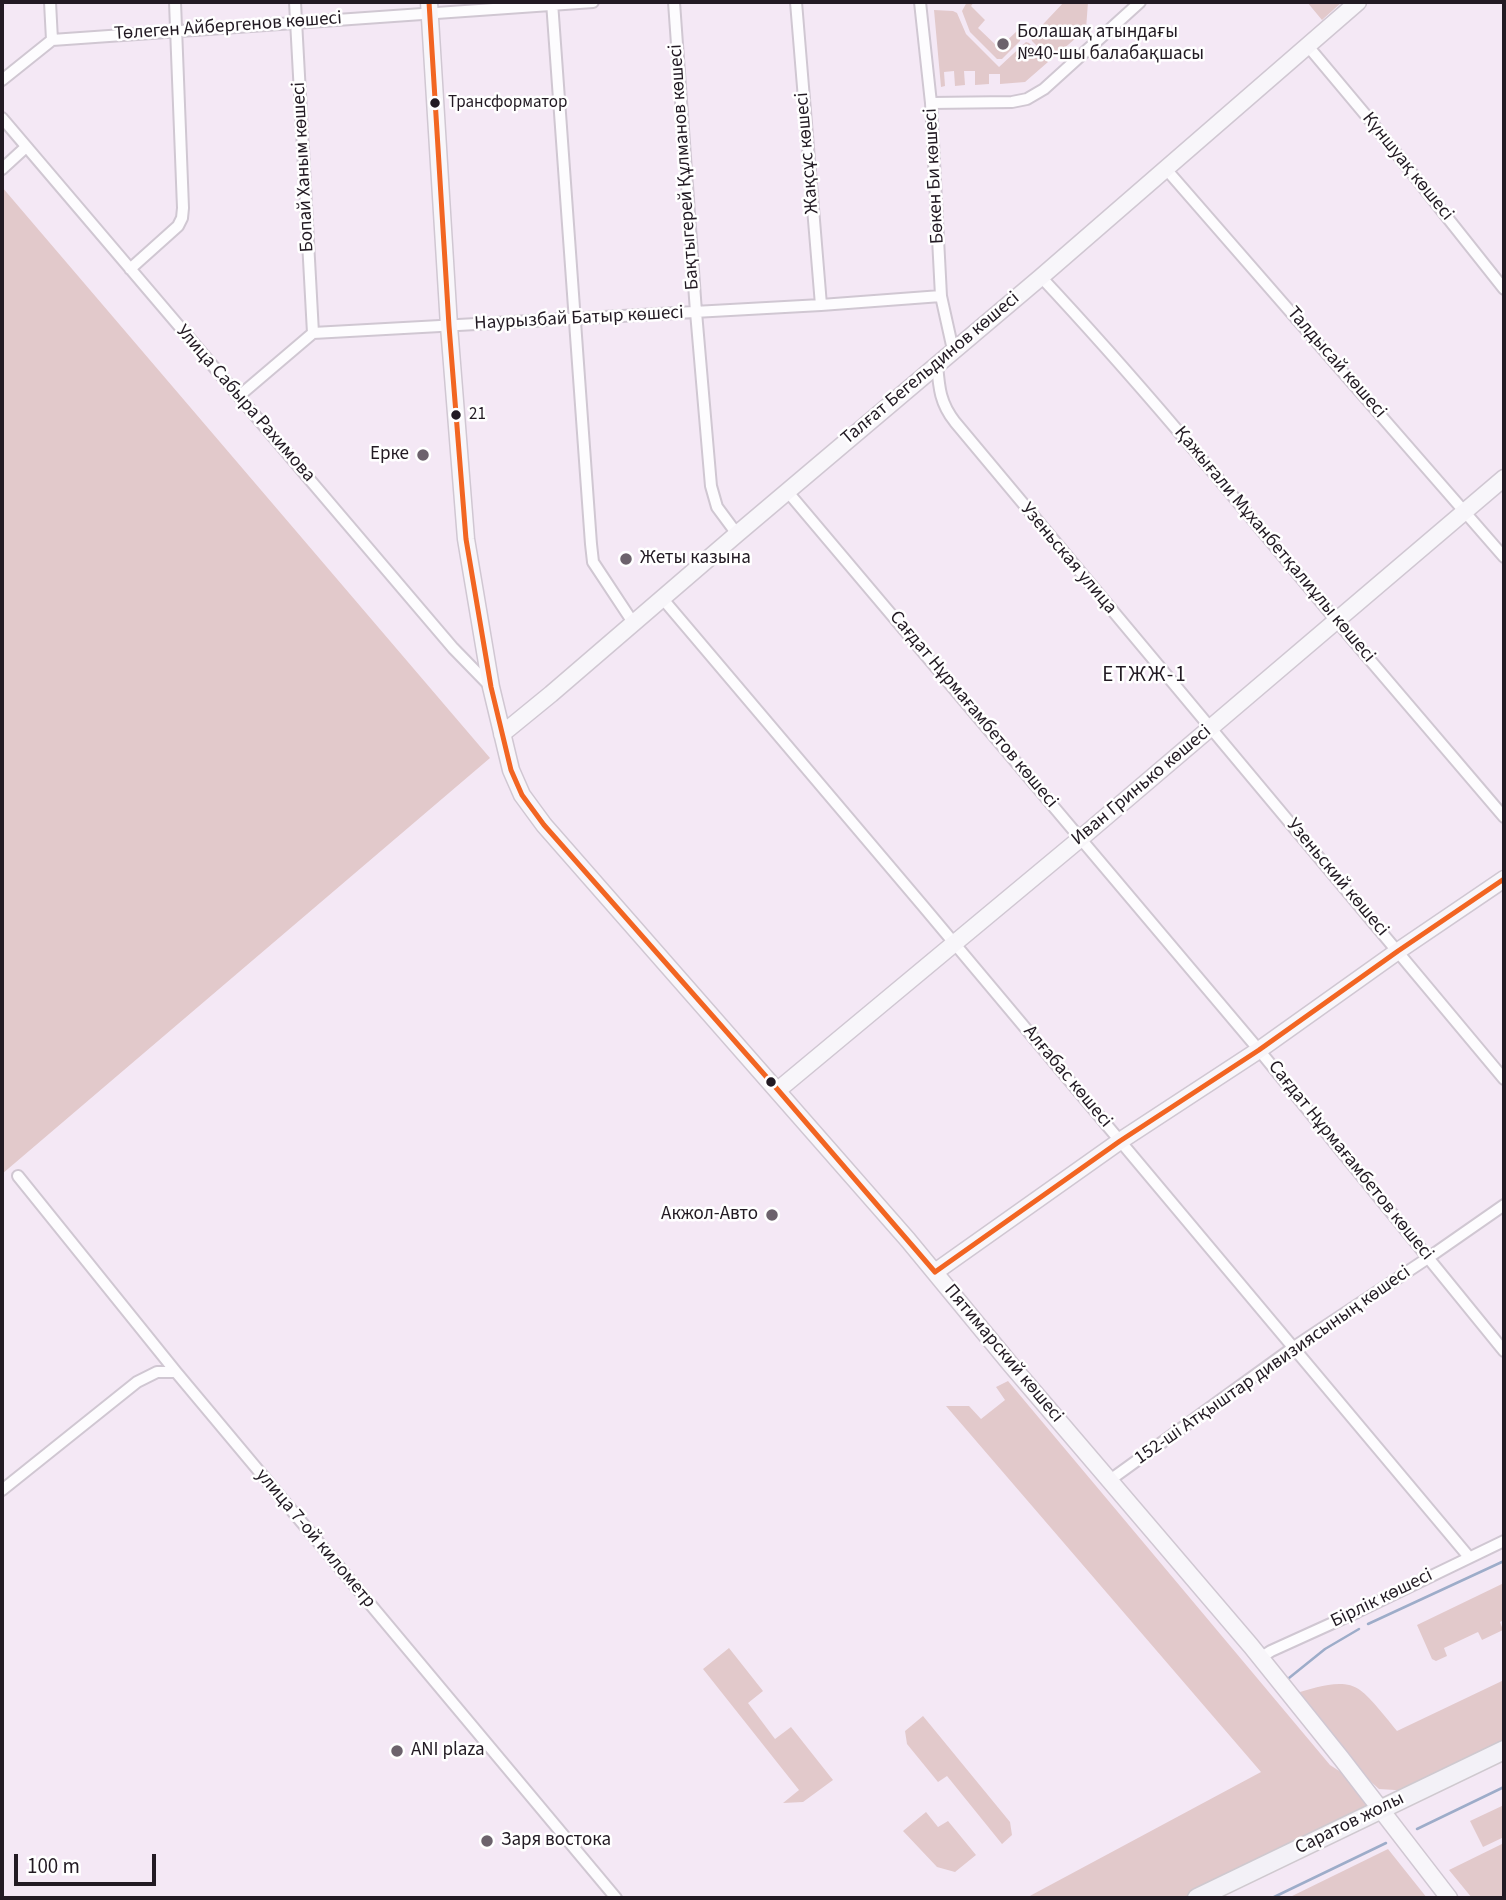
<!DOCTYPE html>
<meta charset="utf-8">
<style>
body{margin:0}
#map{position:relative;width:1506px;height:1900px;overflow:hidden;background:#f4e8f5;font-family:"Source Sans 3",sans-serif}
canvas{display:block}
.frame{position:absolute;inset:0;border:4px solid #221a23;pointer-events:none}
.scale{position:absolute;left:14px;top:1854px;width:142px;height:32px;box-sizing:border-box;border:4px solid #221a23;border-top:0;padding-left:9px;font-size:21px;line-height:24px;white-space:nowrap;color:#221a23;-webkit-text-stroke:5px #fff;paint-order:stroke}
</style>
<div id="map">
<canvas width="1506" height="1900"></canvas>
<div class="frame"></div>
<div class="scale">100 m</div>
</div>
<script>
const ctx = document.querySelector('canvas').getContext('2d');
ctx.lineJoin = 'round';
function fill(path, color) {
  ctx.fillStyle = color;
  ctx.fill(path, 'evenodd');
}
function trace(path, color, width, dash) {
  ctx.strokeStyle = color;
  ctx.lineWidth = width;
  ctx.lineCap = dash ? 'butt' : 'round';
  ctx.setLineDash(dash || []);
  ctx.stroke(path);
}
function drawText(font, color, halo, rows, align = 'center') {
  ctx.font = font + ' "Source Sans 3",sans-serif';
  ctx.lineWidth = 5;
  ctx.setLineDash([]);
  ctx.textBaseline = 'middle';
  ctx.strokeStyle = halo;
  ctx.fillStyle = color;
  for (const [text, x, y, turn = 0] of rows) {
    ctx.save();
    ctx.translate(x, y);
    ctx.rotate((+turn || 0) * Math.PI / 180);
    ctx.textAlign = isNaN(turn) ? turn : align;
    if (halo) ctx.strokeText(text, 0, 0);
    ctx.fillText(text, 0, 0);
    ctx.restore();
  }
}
const green = new Path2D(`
 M 967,2 L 974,2 L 971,6 L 985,20 L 978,28 L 999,48 L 1017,31 L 1021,35 L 1020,41 L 1002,59 L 997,59 L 970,32 L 962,11 Z
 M 1064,2 L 1088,2 L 1086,29 L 1051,60 L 1032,41 L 1031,37 Z
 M 1307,2 L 1342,2 L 1322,20 Z
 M 934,10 L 953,11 L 957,13 L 966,34 L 999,67 L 1026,42 L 1029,43 L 1048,62 L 1025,82 L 1000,84 L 1000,74 L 989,74 L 989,84 L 975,85 L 975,71 L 964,71 L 965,85 L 955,86 L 954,71 L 944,72 L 945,86 L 941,87 Z
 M 2,187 L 490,758 L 2,1174 Z
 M 1008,1381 L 1330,1765 C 1346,1775 1366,1788 1366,1808 L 1361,1815 L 1183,1898 L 1026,1898 L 1261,1772 L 946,1406 L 969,1406 L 981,1419 L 1005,1400 L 996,1387 Z
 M 1504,1583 L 1504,1620 L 1500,1622 L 1503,1630 L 1482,1640 L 1478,1632 L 1444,1648 L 1447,1656 L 1436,1661 L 1432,1659 L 1417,1625 Z
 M 729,1648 L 763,1691 L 748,1703 L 775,1739 L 791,1727 L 833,1780 L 803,1802 L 783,1803 L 799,1790 L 703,1669 Z
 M 1504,1680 L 1504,1745 L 1411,1791 L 1379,1789 L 1369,1780 L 1296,1693 C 1315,1688 1343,1677 1360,1690 C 1372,1699 1387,1719 1397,1731 Z
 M 923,1716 L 1010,1822 L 1012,1835 L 1002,1844 L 947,1776 L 938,1782 L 907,1744 L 905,1731 Z
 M 1504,1805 L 1504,1837 L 1483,1847 L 1470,1821 Z
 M 926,1812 L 938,1827 L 948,1821 L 976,1855 L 955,1872 L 937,1867 L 903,1831 Z
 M 1504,1843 L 1504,1898 L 1472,1898 L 1449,1870 Z
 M 1388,1849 L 1427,1898 L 1288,1898 Z`);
const stream = new Path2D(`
 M 1368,1624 L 1504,1561
 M 1289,1678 L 1325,1649 L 1359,1629
 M 1417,1829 L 1504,1787
 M 1272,1898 L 1386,1843`);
const street = new Path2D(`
 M 50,2 L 52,40
 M 295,2 L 313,333
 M 552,2 L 591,544 L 593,562 L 597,568 L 634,624
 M 674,2 L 696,312 L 711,486 L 717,507 L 737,534
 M 796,2 L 821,305
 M 920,2 L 931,103 L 941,296 L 953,350
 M 1307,45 L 1369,119 L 1504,289
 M 2,80 L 52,40 L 593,2
 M 931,103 L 1012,102 L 1027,99 L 1044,89 L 1140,2
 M 2,118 L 453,648 L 490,686
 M 2,169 L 26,147
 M 1166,169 L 1504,557
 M 130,269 L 178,226 L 182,218 L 183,208 L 175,2
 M 1041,277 C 1144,387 1239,503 1335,619 C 1391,685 1448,751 1504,817
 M 937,364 C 939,388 940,403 955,422 L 1504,1079
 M 239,396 L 313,333 L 821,305 L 941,296
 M 787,491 L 1259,1050 L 1504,1351
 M 662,598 C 933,916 1201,1237 1469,1557
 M 18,1176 L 176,1372 L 616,1898
 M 1110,1480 L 1294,1347 L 1428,1258 L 1504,1205
 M 2,1490 L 137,1382 L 157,1372 L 176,1372
 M 1260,1658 L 1271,1651 L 1357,1612 L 1504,1541`);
const secondary = new Path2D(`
 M 429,2 L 449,326 L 466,539 L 491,687 L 511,770 L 522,795 L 544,825 L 908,1240 L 1011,1365 L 1251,1646 L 1341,1758 L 1449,1898
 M 502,734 L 551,694 L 737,534 L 1041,277 L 1358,2
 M 778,1090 L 1081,838 L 1504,478
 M 935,1272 L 1120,1141 L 1259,1050 L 1398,951 L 1504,879`);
const primary = new Path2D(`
 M 1197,1898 L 1504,1750`);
const bus1 = new Path2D(`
 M 429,2 L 449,326 L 466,539 L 491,687 L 511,770 L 522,795 L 544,825 L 778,1090 L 935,1272
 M 935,1272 L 1120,1141 L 1259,1050 L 1398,951 L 1504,879`);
const markers = [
 [1003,44,7,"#6c626c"],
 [435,103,6,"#221a23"],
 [456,415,6,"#221a23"],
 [423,455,7,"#6c626c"],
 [626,559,7,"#6c626c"],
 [771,1082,6,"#221a23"],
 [772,1215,7,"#6c626c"],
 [397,1751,7,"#6c626c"],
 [487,1841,7,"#6c626c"]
];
const busNames = [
 ["Трансформатор",448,103],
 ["21",469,415]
];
const streetNames = [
 ["Төлеген Айбергенов көшесі",228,27,-4],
 ["Жақсұс көшесі",808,153,-95],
 ["Бопай Ханым көшесі",304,167,-93],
 ["Бақтыгерей Құлманов көшесі",685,167,-94],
 ["Күншуақ көшесі",1407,167,51],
 ["Бөкен Би көшесі",935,176,-93],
 ["Наурызбай Батыр көшесі",579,319,-3],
 ["Талдысай көшесі",1336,363,49],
 ["Талғат Бегельдинов көшесі",931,369,-40],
 ["Улица Сабыра Рахимова",245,404,49],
 ["Қажығали Мұханбетқалиұлы көшесі",1274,545,50],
 ["Узеньская улица",1068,559,50],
 ["Сағдат Нұрмағамбетов көшесі",973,710,50],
 ["Иван Гринько көшесі",1142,786,-40],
 ["Узеньский көшесі",1337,878,50],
 ["Алғабас көшесі",1067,1077,50],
 ["Сағдат Нұрмағамбетов көшесі",1350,1161,51],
 ["Пятимарский көшесі",1003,1354,50],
 ["152-ші Атқыштар дивизиясының көшесі",1273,1366,-35],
 ["улица 7-ой километр",315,1539,50],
 ["Бірлік көшесі",1382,1599,-26],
 ["Саратов жолы",1350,1824,-26]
];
const poiNames = [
 ["Болашақ атындағы",1017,33],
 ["№40-шы балабақшасы",1017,55],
 ["Ерке",409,455,"right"],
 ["Жеты казына",640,559],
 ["Акжол-Авто",758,1215,"right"],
 ["ANI plaza",411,1751],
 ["Заря востока",501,1841]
];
const neighbourhoodNames = [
 ["ЕТЖЖ-1",1145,676]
];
fill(green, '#e2c9cb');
trace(stream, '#9dacc9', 2.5);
trace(street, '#d0c7d2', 14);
trace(secondary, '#d0c7d2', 19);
trace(primary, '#cfc9cf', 21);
trace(street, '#fdfcfe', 10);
trace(secondary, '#f8f6fa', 16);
trace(primary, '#f3f1f7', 18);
trace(bus1, '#f26522', 5);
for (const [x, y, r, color] of markers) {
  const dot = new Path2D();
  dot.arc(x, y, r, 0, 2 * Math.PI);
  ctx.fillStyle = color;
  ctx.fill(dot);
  trace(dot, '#fff', 2.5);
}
drawText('17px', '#221a23', '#fff', busNames, 'left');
drawText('19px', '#221a23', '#fff', streetNames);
drawText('19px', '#221a23', '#fff', poiNames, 'left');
ctx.letterSpacing = '2px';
drawText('21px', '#221a23', '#fff', neighbourhoodNames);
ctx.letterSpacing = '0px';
</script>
